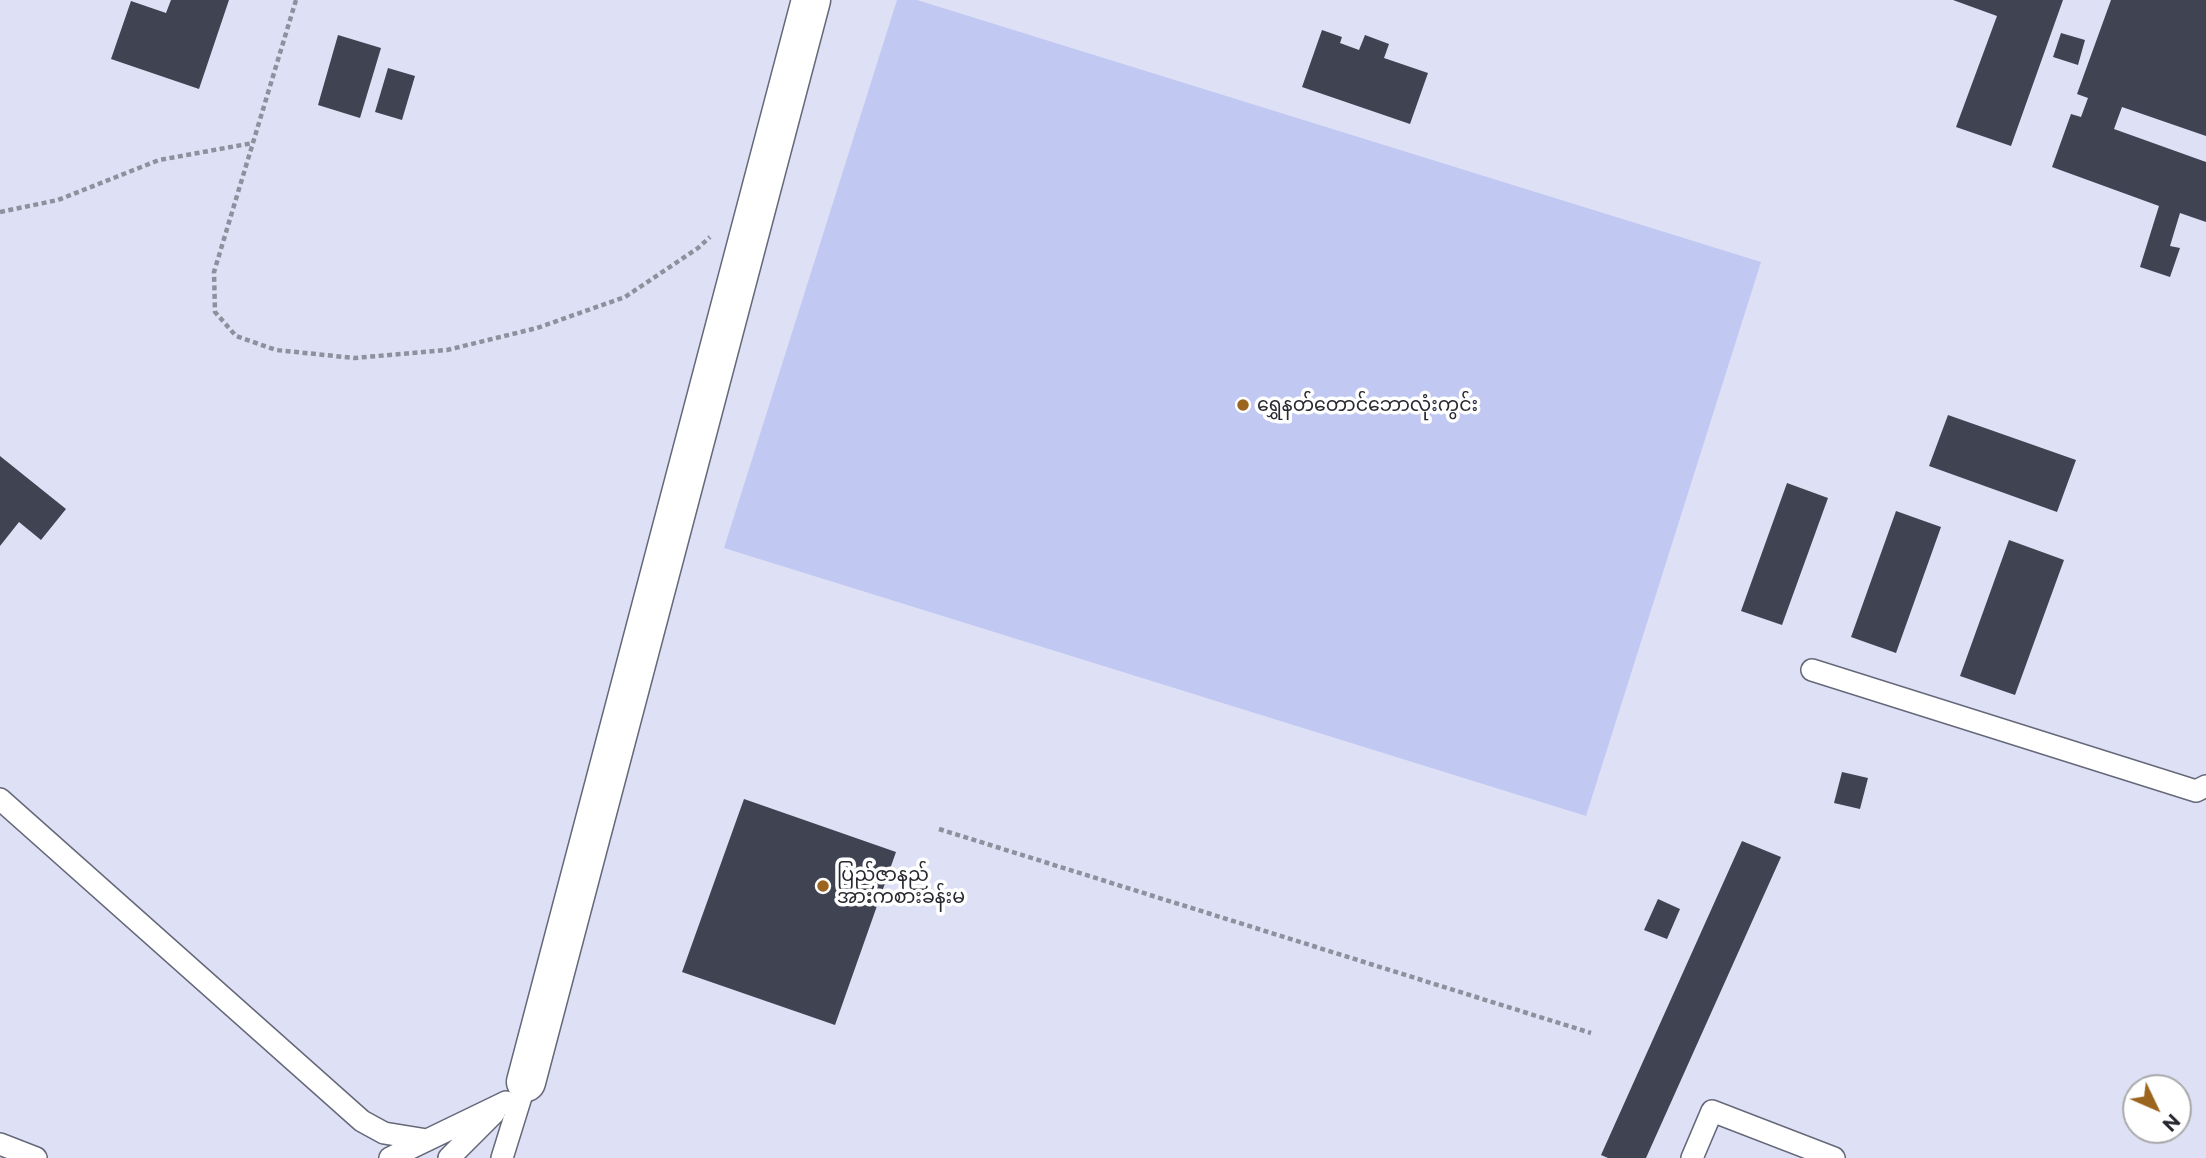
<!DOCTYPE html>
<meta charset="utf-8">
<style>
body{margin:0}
#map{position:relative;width:2206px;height:1158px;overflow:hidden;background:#dee1f5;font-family:Montserrat,sans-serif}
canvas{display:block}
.north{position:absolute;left:2122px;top:1074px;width:70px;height:70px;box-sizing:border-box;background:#fff;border:2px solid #a9a9ac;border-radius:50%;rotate:134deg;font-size:19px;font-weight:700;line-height:28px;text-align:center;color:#282930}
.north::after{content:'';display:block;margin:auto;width:24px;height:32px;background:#9c651f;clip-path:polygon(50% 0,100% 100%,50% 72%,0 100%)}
</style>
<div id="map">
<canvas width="2206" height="1158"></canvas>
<div class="north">N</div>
</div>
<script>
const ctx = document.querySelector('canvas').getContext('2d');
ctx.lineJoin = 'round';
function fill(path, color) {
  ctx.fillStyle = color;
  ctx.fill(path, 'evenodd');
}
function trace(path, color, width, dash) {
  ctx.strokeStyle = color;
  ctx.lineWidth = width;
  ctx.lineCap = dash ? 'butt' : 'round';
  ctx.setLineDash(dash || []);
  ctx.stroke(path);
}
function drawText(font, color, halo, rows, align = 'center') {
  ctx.font = font + ' Montserrat,"Noto Sans Myanmar",sans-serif';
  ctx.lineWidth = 7;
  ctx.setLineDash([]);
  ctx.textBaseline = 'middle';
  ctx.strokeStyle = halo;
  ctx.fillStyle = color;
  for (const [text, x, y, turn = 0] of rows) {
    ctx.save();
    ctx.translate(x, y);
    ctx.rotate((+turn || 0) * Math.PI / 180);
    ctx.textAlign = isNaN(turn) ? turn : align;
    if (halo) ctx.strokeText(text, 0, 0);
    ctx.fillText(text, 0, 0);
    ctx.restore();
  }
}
const green = new Path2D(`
 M 897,0 L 917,0 L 1761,262 L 1586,816 L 724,548 Z`);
const building = new Path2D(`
 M 171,0 L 229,0 L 199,89 L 111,59 L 131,1 L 166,13 Z
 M 1953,0 L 2063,0 L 2011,146 L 1956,127 L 1997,16 Z
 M 2111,0 L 2206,0 L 2206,136 L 2122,107 L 2114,129 L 2206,162 L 2206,222 L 2180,213 L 2170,246 L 2180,248 L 2170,277 L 2140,267 L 2159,206 L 2052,167 L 2071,114 L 2081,117 L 2088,98 L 2077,94 Z
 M 1322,30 L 1342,37 L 1340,43 L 1359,50 L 1365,35 L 1389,44 L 1384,58 L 1428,73 L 1410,124 L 1302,87 Z
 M 2061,33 L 2085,40 L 2078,65 L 2053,57 Z
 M 338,35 L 381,48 L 360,118 L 318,105 Z
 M 388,68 L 415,76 L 402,120 L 375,112 Z
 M 1948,415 L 2076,460 L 2057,512 L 1929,466 Z
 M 0,456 L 66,509 L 41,540 L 19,522 L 0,546 Z
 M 1787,483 L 1828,498 L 1782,625 L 1741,611 Z
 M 1896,511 L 1941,527 L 1896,653 L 1851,637 Z
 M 2009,540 L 2064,560 L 2015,695 L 1960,676 Z
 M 1842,772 L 1868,778 L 1860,809 L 1834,803 Z
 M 744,799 L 896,852 L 835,1025 L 682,972 Z
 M 1742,841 L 1781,857 L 1646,1158 L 1608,1158 L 1601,1155 Z
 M 1658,899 L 1680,909 L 1667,939 L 1644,930 Z`);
const path = new Path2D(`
 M 296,0 L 214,272 L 215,312 L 236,336 L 276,350 L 354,358 L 447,350 L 537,328 L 625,297 L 698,248 L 710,237
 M 0,212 L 58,200 L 159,160 L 253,143
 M 939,829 L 1591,1033`);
const lane = new Path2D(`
 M 1812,670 L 2196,791 L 2206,786
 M 0,799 L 362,1121 L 384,1133 L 427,1140
 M 0,1144 L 36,1158
 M 390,1158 L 506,1102
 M 449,1158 L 494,1113
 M 502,1158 L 525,1084
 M 1692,1158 L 1712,1111 L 1834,1158`);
const street = new Path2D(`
 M 526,1082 L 811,0`);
const markers = [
 [1243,405,7,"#9c651f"],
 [823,886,7,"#9c651f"]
];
const poiNames = [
 ["ရွှေနတ်တောင်ဘောလုံးကွင်း",1257,405],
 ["ပြည်ဇာနည်",837,875],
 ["အားကစားခန်းမ",837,897]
];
fill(green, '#c1c8f2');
fill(building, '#404352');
trace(lane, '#656879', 24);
trace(street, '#656879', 41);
trace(path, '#8e909e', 4.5, [5, 3.5]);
trace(lane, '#fff', 21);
trace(street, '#fff', 38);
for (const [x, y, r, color] of markers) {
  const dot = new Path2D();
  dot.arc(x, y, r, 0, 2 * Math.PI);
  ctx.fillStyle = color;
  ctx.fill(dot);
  trace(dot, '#fff', 2.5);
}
drawText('19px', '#282930', '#fff', poiNames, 'left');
</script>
